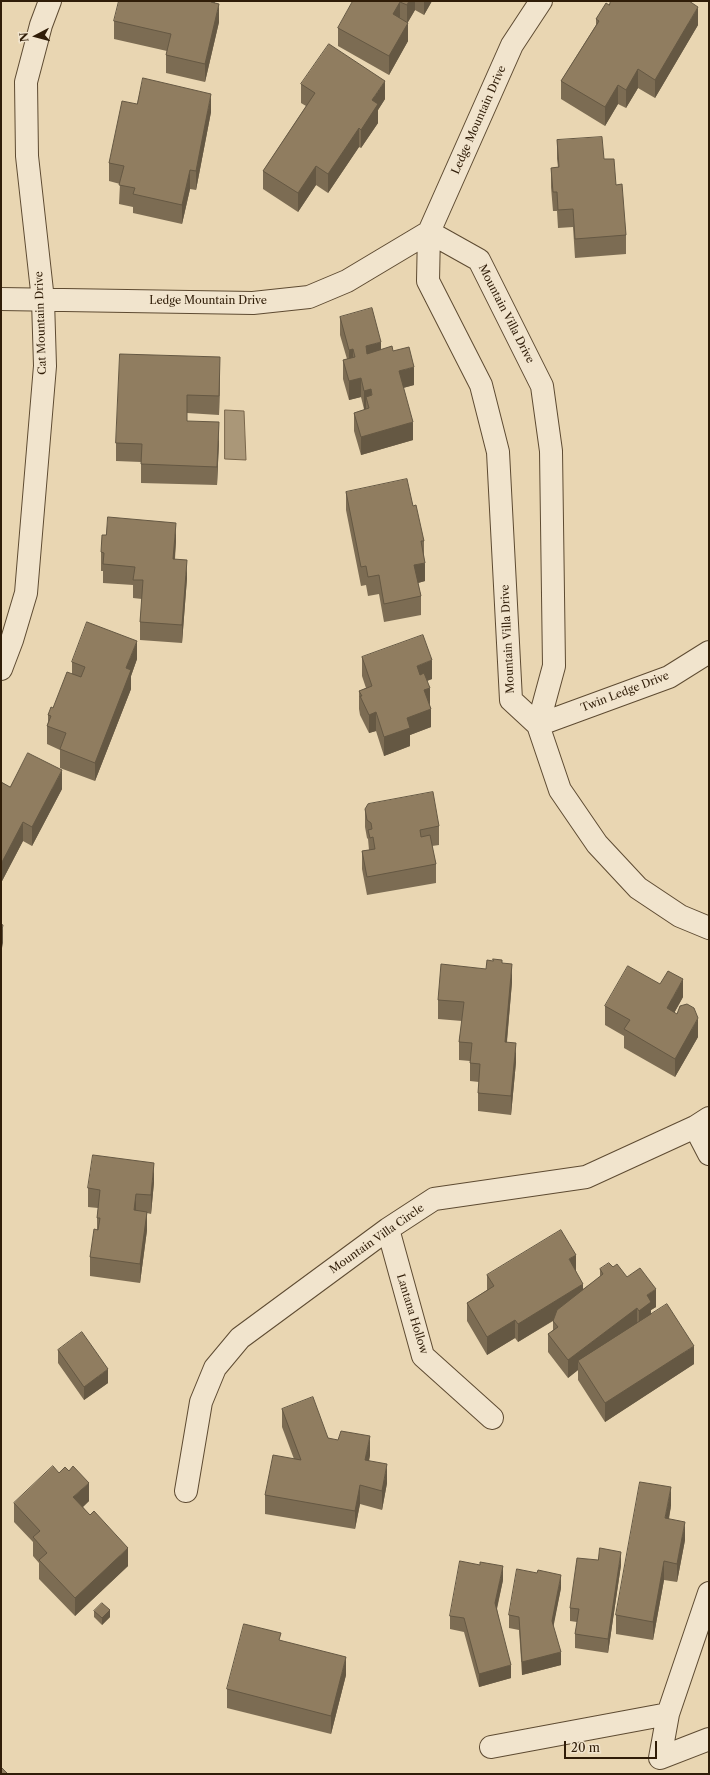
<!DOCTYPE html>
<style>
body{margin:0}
#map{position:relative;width:710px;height:1775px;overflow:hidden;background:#e9d6b2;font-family:"Libre Caslon Text",serif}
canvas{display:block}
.frame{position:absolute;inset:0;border:2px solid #301d08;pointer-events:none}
.north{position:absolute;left:16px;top:16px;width:40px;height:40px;-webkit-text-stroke:3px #f1e4cd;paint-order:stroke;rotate:264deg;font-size:11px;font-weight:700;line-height:16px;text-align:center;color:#301d08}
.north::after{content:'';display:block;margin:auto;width:14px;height:18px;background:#301d08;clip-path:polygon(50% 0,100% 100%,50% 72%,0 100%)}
.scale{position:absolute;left:564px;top:1741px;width:93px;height:18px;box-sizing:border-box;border:2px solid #301d08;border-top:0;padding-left:5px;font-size:12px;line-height:14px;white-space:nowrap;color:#301d08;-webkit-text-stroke:3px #f1e4cd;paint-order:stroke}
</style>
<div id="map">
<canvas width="710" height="1775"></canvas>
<div class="frame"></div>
<div class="north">N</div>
<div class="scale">20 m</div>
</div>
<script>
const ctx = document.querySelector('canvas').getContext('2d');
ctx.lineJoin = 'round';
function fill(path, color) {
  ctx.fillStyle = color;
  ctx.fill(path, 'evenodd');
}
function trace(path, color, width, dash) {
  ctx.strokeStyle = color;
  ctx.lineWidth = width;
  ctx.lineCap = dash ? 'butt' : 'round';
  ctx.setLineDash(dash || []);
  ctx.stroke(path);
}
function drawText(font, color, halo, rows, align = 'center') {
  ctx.font = font + ' "Libre Caslon Text",serif';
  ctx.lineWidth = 3.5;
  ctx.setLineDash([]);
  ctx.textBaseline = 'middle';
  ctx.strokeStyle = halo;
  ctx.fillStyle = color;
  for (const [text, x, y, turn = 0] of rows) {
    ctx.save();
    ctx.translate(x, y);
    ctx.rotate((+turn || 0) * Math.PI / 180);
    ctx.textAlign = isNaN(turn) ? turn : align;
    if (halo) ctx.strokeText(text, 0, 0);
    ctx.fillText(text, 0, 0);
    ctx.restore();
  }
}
const water = new Path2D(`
 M 225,410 L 244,411 L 246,460 L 225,459 Z`);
const street = new Path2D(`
 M 1,299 L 253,303 L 309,297 L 347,281 L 429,232 L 512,45 L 541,1
 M 1,669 L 12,640 L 26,593 L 45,366 L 43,300 L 27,156 L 26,82 L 41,25 L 50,1
 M 538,725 L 554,666 L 551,451 L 542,386 L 479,260 L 429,232 L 428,281 L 481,385 L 498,452 L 511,700 L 538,725 L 560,790 L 597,844 L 638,888 L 680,916 L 709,928
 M 538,725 L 669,677 L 709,652
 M 695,1127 L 709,1154
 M 388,1229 L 423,1356 L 492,1418
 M 186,1491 L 201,1402 L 215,1368 L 240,1338 L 388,1229 L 434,1199 L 586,1177 L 695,1127 L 709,1118
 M 709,1593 L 668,1714 L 660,1758 L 709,1739
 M 491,1747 L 668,1714`);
const wall = new Path2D(`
 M 215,1 L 215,3 L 219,22 L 205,82 L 166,73 L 166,55 L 167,51 L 114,39 L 114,21 Z
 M 353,1 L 432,1 L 424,15 L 415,10 L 407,23 L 408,41 L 389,75 L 338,46 L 338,28 Z
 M 609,5 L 698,25 L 655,98 L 638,88 L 626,108 L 618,104 L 605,126 L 561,99 L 561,81 L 596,25 L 596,19 Z
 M 301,84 L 385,99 L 378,110 L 378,123 L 361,148 L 359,147 L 328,193 L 316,185 L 298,212 L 263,189 L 263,171 L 306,106 L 301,103 Z
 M 137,104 L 211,112 L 196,190 L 190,189 L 182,224 L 133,213 L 133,207 L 119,204 L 120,184 L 109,181 L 109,163 Z
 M 557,140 L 604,159 L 616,185 L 626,235 L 626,254 L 575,258 L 573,227 L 558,228 L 557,211 L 553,211 L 551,187 L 551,168 L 558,167 L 557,159 Z
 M 340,317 L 381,350 L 393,351 L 414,385 L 403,388 L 413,440 L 361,455 L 354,431 L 354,413 L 366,409 L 364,409 L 361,397 L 349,400 L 343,379 L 343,360 L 347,359 L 340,335 Z
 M 120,354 L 220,375 L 219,415 L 187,413 L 187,421 L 219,441 L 217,485 L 141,483 L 141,462 L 116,461 L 116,443 Z
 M 346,492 L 413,506 L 424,541 L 424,556 L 425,581 L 418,583 L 421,596 L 421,615 L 384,622 L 379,594 L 368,596 L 366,585 L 361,586 L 346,510 Z
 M 176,541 L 175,559 L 187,578 L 182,643 L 140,640 L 140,622 L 142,599 L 133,598 L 133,585 L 103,583 L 103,571 L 101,571 L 101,552 Z
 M 362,657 L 432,679 L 427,681 L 430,706 L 431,727 L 410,735 L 410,746 L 384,756 L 376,731 L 369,733 L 360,715 L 359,709 L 359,691 L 366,688 L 362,676 Z
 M 137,659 L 131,676 L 131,689 L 95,781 L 60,768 L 60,750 L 47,744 L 47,726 L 48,722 L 48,715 L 53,708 L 72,674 L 72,662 Z
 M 1,782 L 10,787 L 62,789 L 32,846 L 23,841 L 1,883 Z
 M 365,809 L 439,826 L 439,845 L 432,846 L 436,864 L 436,883 L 367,895 L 362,869 L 362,851 L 369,850 L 368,839 L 367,838 L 365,827 Z
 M 502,963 L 512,982 L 507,1042 L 516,1062 L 511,1115 L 478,1111 L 478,1093 L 479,1082 L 470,1081 L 470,1061 L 459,1060 L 459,1042 L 462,1021 L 438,1019 L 438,1000 L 486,969 Z
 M 683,997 L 674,1013 L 698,1037 L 675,1077 L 624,1048 L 624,1036 L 605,1025 L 605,1006 Z
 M 154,1182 L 151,1214 L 147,1213 L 147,1230 L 140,1283 L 90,1276 L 90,1257 L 97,1230 L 97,1218 L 98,1208 L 88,1207 L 88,1188 Z
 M 613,1267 L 627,1277 L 656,1307 L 651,1310 L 651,1314 L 694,1364 L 605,1422 L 578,1380 L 578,1370 L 568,1378 L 548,1352 L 548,1334 L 553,1330 L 553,1321 L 518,1342 L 515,1338 L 487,1355 L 467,1321 L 467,1303 L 487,1290 L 487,1275 L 576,1271 L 583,1289 L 600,1277 L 600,1269 Z
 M 58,1350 L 108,1383 L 84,1400 L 58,1363 Z
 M 282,1409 L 328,1438 L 370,1455 L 369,1461 L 387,1483 L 382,1510 L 360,1504 L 355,1529 L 265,1514 L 265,1495 L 294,1459 L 282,1427 Z
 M 89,1501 L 83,1507 L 128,1566 L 75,1616 L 39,1579 L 39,1563 L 33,1556 L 33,1542 L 14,1522 L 14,1503 Z
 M 671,1506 L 669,1519 L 685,1540 L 677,1582 L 664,1580 L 653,1640 L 616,1634 L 616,1615 Z
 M 621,1565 L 608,1653 L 575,1648 L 575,1634 L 577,1622 L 570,1621 L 570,1608 Z
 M 503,1580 L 497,1609 L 511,1678 L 479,1687 L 464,1632 L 450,1629 L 450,1616 Z
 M 561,1588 L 553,1626 L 561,1665 L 522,1675 L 519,1630 L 509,1628 L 509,1615 Z
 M 94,1611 L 110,1617 L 102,1625 L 94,1617 Z
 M 346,1675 L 331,1734 L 227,1708 L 227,1689 Z`);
const shadedWall = new Path2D(`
 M 409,1 L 415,1 L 415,10 L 407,24 L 407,5 Z
 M 424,1 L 432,1 L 424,15 Z
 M 400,2 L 400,20 L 393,14 Z
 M 219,4 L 219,22 L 205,82 L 205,64 Z
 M 698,7 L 698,25 L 655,98 L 655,80 Z
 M 408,23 L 408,41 L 389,75 L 389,56 Z
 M 638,69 L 638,88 L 626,108 L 626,90 Z
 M 385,81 L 385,99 L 378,110 L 378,123 L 361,148 L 361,130 L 372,100 Z
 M 618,85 L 618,104 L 605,126 L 605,107 Z
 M 211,94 L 211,112 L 196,190 L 196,171 Z
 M 359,128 L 359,147 L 328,193 L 328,174 Z
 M 316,166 L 316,185 L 298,212 L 298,193 Z
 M 190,170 L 190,189 L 182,224 L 182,205 Z
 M 381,342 L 381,360 L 366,365 L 366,346 Z
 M 353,349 L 353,368 L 349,369 L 349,350 Z
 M 220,357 L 220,375 L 219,415 L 219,396 Z
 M 414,367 L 414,385 L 399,389 L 399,371 Z
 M 361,378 L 361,397 L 349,400 L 349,381 Z
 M 371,389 L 371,408 L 366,397 L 366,409 L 364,409 L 364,391 Z
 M 219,422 L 219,441 L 217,485 L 217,467 Z
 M 413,422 L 413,440 L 361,455 L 361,437 Z
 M 176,523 L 176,541 L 173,578 L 173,559 Z
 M 187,560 L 187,578 L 182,643 L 182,625 Z
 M 425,563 L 425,581 L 414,584 L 414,565 Z
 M 137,641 L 137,659 L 131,676 L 131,689 L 95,781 L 95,763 L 126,668 Z
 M 432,660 L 432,679 L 417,684 L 417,666 Z
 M 430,688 L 430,706 L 424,690 Z
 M 431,709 L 431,727 L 410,735 L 410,746 L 384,756 L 384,737 L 407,718 Z
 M 376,712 L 376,731 L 369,733 L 369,715 Z
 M 62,770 L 62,789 L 32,846 L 32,827 Z
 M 23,822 L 23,841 L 1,883 L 1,864 Z
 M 3,925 L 3,943 L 1,953 L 1,935 Z
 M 512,964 L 512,982 L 505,1061 L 505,1042 Z
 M 683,979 L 683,997 L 667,1026 L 667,1008 Z
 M 698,1018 L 698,1037 L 675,1077 L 675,1059 Z
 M 516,1043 L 516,1062 L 511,1115 L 511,1096 Z
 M 154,1163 L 154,1182 L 151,1214 L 151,1195 Z
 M 136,1194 L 136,1212 L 134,1210 Z
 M 147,1212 L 147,1230 L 140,1283 L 140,1264 Z
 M 576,1255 L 576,1273 L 569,1259 Z
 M 583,1284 L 583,1302 L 518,1342 L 518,1324 Z
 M 656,1289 L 656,1307 L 651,1310 L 651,1320 L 639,1330 L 639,1311 L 647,1295 Z
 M 637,1308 L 637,1326 L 578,1361 L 578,1370 L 568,1378 L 568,1360 Z
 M 515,1320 L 515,1338 L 487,1355 L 487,1337 Z
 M 694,1346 L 694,1364 L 605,1422 L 605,1403 Z
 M 108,1369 L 108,1383 L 84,1400 L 84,1387 Z
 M 370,1436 L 370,1455 L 365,1479 L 365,1460 Z
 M 387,1464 L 387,1483 L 382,1510 L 382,1491 Z
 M 89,1483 L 89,1501 L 73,1516 L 73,1497 Z
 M 360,1485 L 360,1504 L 355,1529 L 355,1511 Z
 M 671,1487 L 671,1506 L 665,1537 L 665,1518 Z
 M 685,1522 L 685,1540 L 677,1582 L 677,1564 Z
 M 128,1548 L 128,1566 L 75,1616 L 75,1598 Z
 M 621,1552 L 621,1565 L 608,1653 L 608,1639 Z
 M 664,1561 L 664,1580 L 653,1640 L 653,1622 Z
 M 503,1566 L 503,1580 L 495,1616 L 495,1603 Z
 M 561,1575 L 561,1588 L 552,1634 L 552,1621 Z
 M 110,1610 L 110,1617 L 102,1625 L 102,1618 Z
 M 561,1652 L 561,1665 L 522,1675 L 522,1662 Z
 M 346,1657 L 346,1675 L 331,1734 L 331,1716 Z
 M 511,1665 L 511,1678 L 479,1687 L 479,1674 Z`);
const building = new Path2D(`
 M 119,1 L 211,1 L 211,2 L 219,4 L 205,64 L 166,55 L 171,34 L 114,21 Z
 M 353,1 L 409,1 L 407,5 L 400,2 L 393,14 L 408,23 L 389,56 L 338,28 Z
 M 611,1 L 689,1 L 698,7 L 655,80 L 638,69 L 626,90 L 618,85 L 605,107 L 561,81 L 599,21 L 596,19 L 606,3 L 609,5 Z
 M 329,44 L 385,81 L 372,100 L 378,104 L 361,130 L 359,128 L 328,174 L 316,166 L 298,193 L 263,171 L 315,93 L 301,84 Z
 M 143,78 L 211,94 L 196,171 L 190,170 L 182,205 L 133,194 L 135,188 L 119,185 L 124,166 L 109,163 L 122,101 L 137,104 Z
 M 602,137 L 604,159 L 614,159 L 616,185 L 622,184 L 626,235 L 575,239 L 573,209 L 558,210 L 557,192 L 553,192 L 551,168 L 559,167 L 557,140 Z
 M 372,308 L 381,342 L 366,346 L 367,354 L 392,346 L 393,351 L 409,347 L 414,367 L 399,371 L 413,422 L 361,437 L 354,413 L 369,408 L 366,397 L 372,395 L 371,389 L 364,391 L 361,378 L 349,381 L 343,360 L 355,357 L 353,349 L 349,350 L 340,317 Z
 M 120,354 L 220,357 L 219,396 L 187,395 L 187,421 L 219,422 L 217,467 L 141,464 L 142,444 L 116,443 Z
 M 407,479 L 413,506 L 416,505 L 424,541 L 421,541 L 425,563 L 414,565 L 421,596 L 384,604 L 379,575 L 368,577 L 366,566 L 361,567 L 346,492 Z
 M 108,517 L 176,523 L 173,559 L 187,560 L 182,625 L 140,622 L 143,580 L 133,580 L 135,567 L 103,564 L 104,553 L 101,552 L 102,535 L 106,535 Z
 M 87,622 L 137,641 L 126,668 L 131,670 L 95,763 L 60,749 L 66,733 L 47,726 L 51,716 L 48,715 L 51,707 L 53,708 L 67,672 L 81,677 L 85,667 L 72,662 Z
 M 423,635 L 432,660 L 417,666 L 420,675 L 424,673 L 430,688 L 424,690 L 431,709 L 407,718 L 410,728 L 384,737 L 376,712 L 369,715 L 360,696 L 362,696 L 359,691 L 372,686 L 362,657 Z
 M 28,753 L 62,770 L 32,827 L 23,822 L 1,864 L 1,782 L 10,787 Z
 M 433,792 L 439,826 L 420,830 L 421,837 L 430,835 L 436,864 L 367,877 L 362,851 L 375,849 L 373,837 L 370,838 L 368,830 L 372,829 L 371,823 L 367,820 L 365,809 L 368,804 Z
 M 1,924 L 3,925 L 1,935 Z
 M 493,959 L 502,960 L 502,963 L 512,964 L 505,1042 L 516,1043 L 511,1096 L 478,1093 L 480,1064 L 470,1063 L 472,1043 L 459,1042 L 464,1002 L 438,1000 L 441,964 L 486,969 L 487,960 L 493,961 Z
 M 628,966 L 660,984 L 668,971 L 683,979 L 667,1008 L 677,1014 L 680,1006 L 687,1004 L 694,1008 L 698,1018 L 675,1059 L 624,1029 L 630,1020 L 605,1006 Z
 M 93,1155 L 154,1163 L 151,1195 L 136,1194 L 134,1210 L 147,1212 L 140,1264 L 90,1257 L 94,1229 L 98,1230 L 100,1218 L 97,1218 L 100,1190 L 88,1188 Z
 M 561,1230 L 576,1255 L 569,1259 L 583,1284 L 518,1324 L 515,1320 L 487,1337 L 467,1303 L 494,1286 L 487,1275 Z
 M 609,1263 L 613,1267 L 617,1264 L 627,1277 L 640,1268 L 656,1289 L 647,1295 L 651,1302 L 639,1311 L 637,1308 L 568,1360 L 548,1334 L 558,1327 L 553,1321 L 557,1310 L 603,1274 L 600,1269 Z
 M 667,1304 L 694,1346 L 605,1403 L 578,1361 Z
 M 82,1332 L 108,1369 L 84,1387 L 58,1350 Z
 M 313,1397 L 328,1438 L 338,1440 L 341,1431 L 370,1436 L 365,1460 L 387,1464 L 382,1491 L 360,1485 L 355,1511 L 265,1495 L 273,1455 L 301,1460 L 282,1409 Z
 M 53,1466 L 59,1473 L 65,1467 L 69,1471 L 73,1466 L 89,1483 L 73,1497 L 90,1515 L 94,1511 L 128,1548 L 75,1598 L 39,1560 L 47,1553 L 33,1537 L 40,1531 L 14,1503 Z
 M 640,1482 L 671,1487 L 665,1518 L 685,1522 L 677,1564 L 664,1561 L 653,1622 L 616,1615 Z
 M 600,1548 L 621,1552 L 608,1639 L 575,1634 L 579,1609 L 570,1608 L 577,1558 L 598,1560 Z
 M 460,1561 L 480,1565 L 480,1562 L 503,1566 L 495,1603 L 511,1665 L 479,1674 L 464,1618 L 450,1616 Z
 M 517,1569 L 537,1573 L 538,1570 L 561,1575 L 552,1621 L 561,1652 L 522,1662 L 519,1617 L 509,1615 Z
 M 102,1603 L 110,1610 L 102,1618 L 94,1611 Z
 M 244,1624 L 281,1633 L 279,1640 L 346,1657 L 331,1716 L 227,1689 Z
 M 1,1767 L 8,1774 L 1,1774 Z`);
const streetNames = [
 ["Ledge Mountain Drive",479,120,-66],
 ["Ledge Mountain Drive",208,301],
 ["Mountain Villa Drive",506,314,63],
 ["Cat Mountain Drive",41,323,-92],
 ["Mountain Villa Drive",508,639,-93],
 ["Twin Ledge Drive",625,692,-21],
 ["Mountain Villa Circle",377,1239,-35],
 ["Lantana Hollow",412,1314,73]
];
fill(water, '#aa9778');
trace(water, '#79664b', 1);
trace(street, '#5e4b32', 24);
trace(street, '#f1e4cd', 22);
fill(wall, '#7c6c53');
fill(shadedWall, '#655843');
fill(building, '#907d60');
trace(building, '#655843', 1);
drawText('11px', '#301d08', '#f1e4cd', streetNames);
</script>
